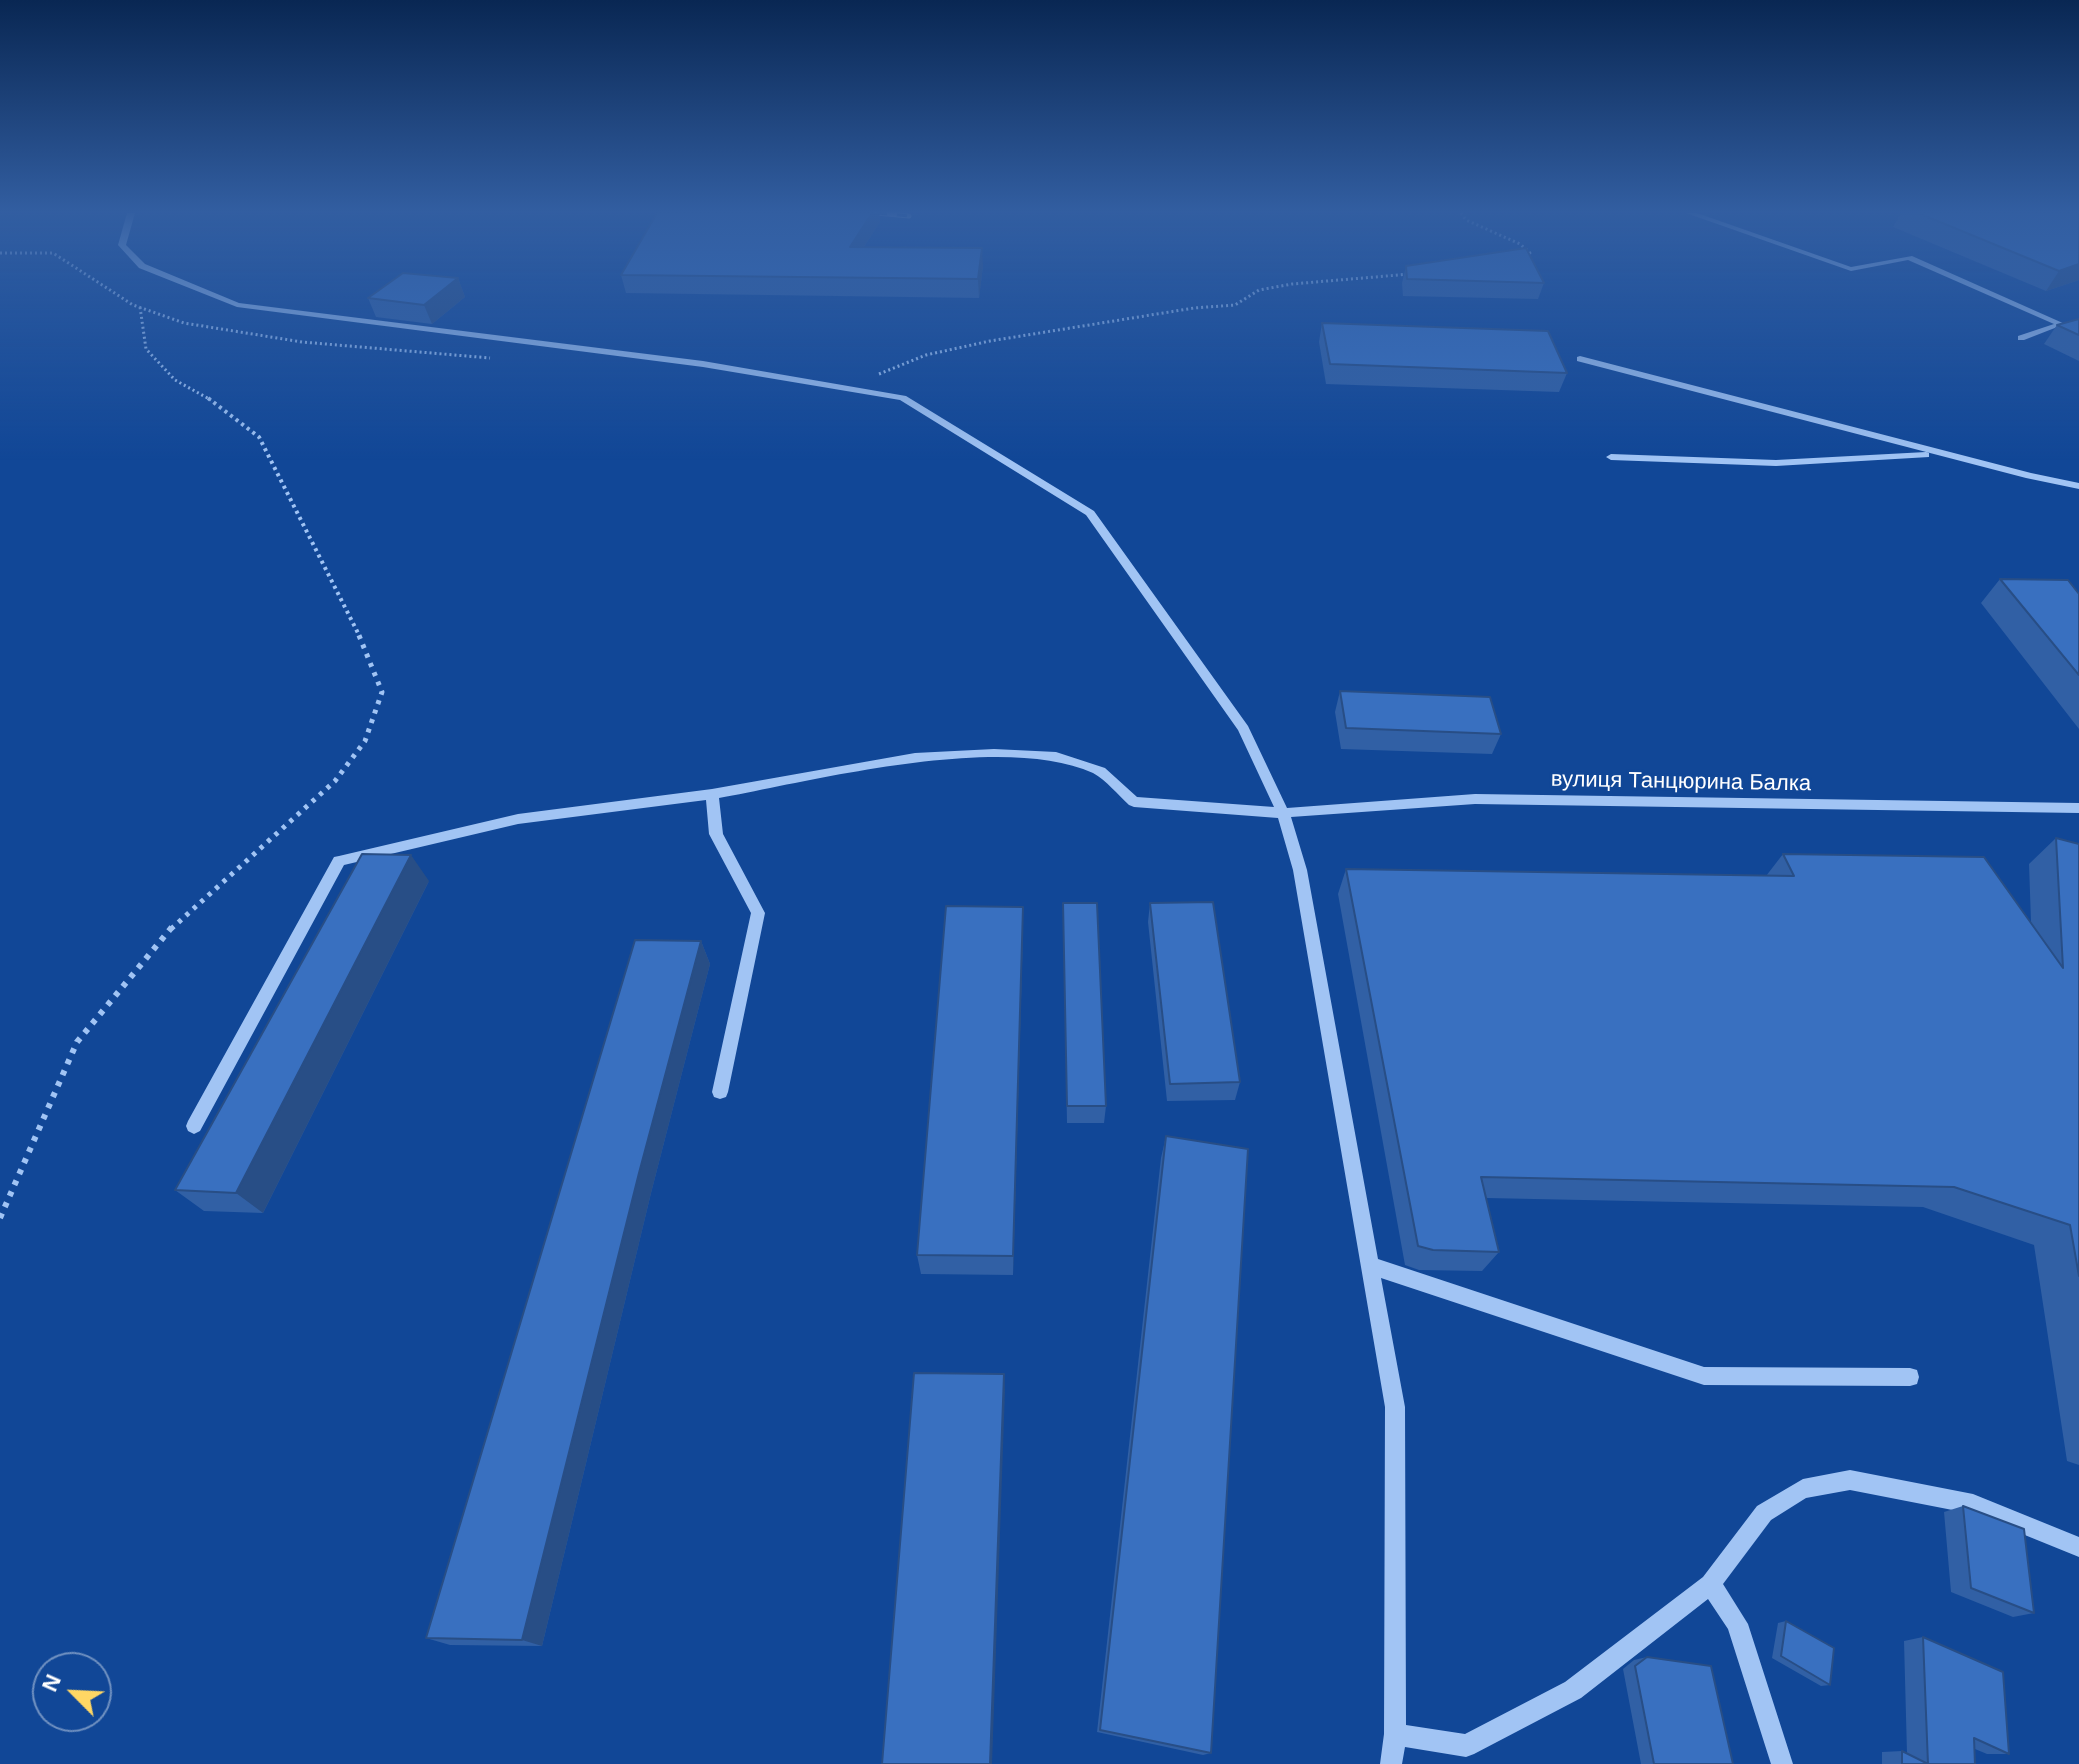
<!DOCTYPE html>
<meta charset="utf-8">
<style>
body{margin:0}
#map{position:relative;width:2079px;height:1764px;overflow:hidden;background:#114797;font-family:Helvetica,sans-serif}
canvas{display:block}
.north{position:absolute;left:32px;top:1652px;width:80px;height:80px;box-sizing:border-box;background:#114797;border:2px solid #7091c1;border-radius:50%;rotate:294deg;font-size:22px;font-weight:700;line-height:32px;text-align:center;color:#fff}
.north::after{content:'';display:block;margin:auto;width:28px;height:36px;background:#ffd764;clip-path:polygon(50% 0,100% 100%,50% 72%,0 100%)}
</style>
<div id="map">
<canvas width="2079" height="1764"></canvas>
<div class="north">N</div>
</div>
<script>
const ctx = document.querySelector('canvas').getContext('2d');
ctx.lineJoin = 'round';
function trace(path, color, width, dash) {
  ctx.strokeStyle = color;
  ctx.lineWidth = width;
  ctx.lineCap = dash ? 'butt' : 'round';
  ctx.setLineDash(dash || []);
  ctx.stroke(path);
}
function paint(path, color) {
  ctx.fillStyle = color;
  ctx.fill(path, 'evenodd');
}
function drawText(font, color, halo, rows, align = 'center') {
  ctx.font = font + ' Helvetica,sans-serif';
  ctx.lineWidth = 6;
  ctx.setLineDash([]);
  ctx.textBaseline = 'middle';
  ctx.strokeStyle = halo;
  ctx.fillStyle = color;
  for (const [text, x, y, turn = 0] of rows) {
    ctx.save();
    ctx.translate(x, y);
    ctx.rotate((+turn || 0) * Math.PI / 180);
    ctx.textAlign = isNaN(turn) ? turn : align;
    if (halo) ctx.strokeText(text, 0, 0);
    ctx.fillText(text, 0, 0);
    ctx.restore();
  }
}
trace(new Path2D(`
 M1461,213L1466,220L1520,244L1530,253L1526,259
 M0,253H53L133,305L184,323L302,342L490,358
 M140,307L146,349L175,380L211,400
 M879,374L926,355L990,341L1194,308L1235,305L1259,290L1292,284L1410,274`), '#a1c4f4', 3, [2, 3]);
trace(new Path2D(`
 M208,398L259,437L359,635`), '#a1c4f4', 4, [3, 4]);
trace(new Path2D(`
 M171,929L335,781L365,741L382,692L358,633`), '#a1c4f4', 5, [4, 6]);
trace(new Path2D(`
 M0,1218L77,1042L172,927`), '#a1c4f4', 6, [5, 7]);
paint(new Path2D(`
 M127,213H135L126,245L145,264L239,303L703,361L906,396L1094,511L1248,726L1287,808L1475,794L2079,803V813L1475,804L1291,817L1307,870L1378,1259L1704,1367L1910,1368L1917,1370L1919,1377L1917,1384L1910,1386L1704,1385L1381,1278L1405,1407L1406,1725L1465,1734L1565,1682L1703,1577L1757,1506L1803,1479L1850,1470L1973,1494L2079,1537V1557L1973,1514L1850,1490L1806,1498L1771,1520L1723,1584L1748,1624L1793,1764H1771L1728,1629L1708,1599L1581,1698L1474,1754L1466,1757L1405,1747L1402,1764H1380L1384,1734L1385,1407L1293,870L1278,818L1134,807L1129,805C1118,795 1106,780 1093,773C1004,732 815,780 719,798L723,834L765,913L728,1092L726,1097L720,1099L714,1097L712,1092L751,913L709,834L706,800L518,824L344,865L200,1131L194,1134L188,1131L186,1126L188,1121L334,857L339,856L518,814L712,789L915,753L994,749L1056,752L1105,768L1137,797L1274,807L1238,730L1086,515L900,400L703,367L237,307L139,268L118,245Z
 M1686,213H1697L1851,267L1912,256L2065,324L2024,340H2018V336L2054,324L1908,260L1851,271Z
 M1580,356L2031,473L2079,483V489L2026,478L1577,361V357Z
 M1926,452L1929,453V457L1776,466L1611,460L1606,457L1611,454L1776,460Z`), '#a1c4f4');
const rail = new Path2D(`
 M877,213L909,216`);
trace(rail, '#fff', 5);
trace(rail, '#114797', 3, [10]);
paint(new Path2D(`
 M657,213H879L880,222L864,247L983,266L979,298L626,293L621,275Z
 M1901,213H2079V280L2046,291L1893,227Z
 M1406,266L1544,283L1538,299L1403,296L1402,283Z
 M458,278L465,297L432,324L376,317L368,298Z
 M2079,319V361L2044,344L2057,325Z
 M1322,323L1567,373L1559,392L1326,384L1319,342Z
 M2000,579L2079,594V729L1981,603Z
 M1340,691L1501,734L1492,754L1341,749L1335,712Z
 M2056,838L2079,844V1465L2067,1461L2034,1245L1923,1207L1486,1198L1499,1252L1482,1271L1419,1270L1405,1265L1338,894L1346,869L1766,876L1783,854L2031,922L2029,864Z
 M429,881L263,1213L204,1211L175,1190Z
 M1063,903L1106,1106L1104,1123H1067Z
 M1150,903L1240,1082L1235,1100L1167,1101L1148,922Z
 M1023,907V932L1013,1275L921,1274L917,1255Z
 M701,941L710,964L651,1193L542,1646L450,1645L426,1638Z
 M1166,1136L1211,1753L1203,1755L1097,1732L1161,1158Z
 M1963,1506L2034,1613L2013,1617L1951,1592L1944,1512Z
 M1786,1621L1830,1685L1821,1686L1772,1658L1778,1623Z
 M1923,1637L2009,1754H1987L1975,1749V1764H1882V1752L1902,1751L1907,1754L1904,1641Z
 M1647,1657L1733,1764H1641L1623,1669L1634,1660Z`), '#3160a5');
paint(new Path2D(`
 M872,213H879L880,222L852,265L850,247Z
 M982,248L983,266L979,298L978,279Z
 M2079,264V280L2046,291L2059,271Z
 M458,278L465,297L432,324L424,305Z
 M411,855L429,881L263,1213L236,1193Z
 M1023,907V932L1013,1275V1256Z
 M701,941L710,964L651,1193L542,1646L522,1640L639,1173Z
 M1004,1374L1005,1390L992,1764H990Z`), '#284e86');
const building = new Path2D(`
 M657,213H872L850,247L982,248L978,279L621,275Z
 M1918,213H2079V264L2059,271Z
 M1526,248L1544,283L1407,279L1406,266Z
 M403,273L458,278L424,305L368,298Z
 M2079,319V335L2057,325Z
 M1322,323L1548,331L1567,373L1330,364Z
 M2000,579L2068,580L2079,594V675Z
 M1340,691L1490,697L1501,734L1346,728Z
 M2056,838L2079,844V1276L2070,1225L1954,1187L1481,1177L1499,1252L1433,1250L1418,1246L1346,869L1794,876L1783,854L1984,857L2063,968Z
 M362,854L411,855L236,1193L175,1190Z
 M1213,902L1240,1082L1170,1084L1150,903Z
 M1063,903H1097L1106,1106H1067Z
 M946,906L1023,907L1013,1256L917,1255Z
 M635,940L701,941L639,1173L522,1640L426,1638Z
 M1166,1136L1248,1149L1211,1753L1100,1730Z
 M914,1373L1004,1374L990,1764H882Z
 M1963,1506L2024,1529L2034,1613L1971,1588Z
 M1786,1621L1834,1648L1830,1685L1781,1656Z
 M1923,1637L2003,1672L2009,1754L1974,1738L1975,1764H1928Z
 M1647,1657L1711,1666L1733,1764H1654L1635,1666Z
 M1902,1751L1928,1764H1902Z`);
paint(building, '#3970c0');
trace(building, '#284e86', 2);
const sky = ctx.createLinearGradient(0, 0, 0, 460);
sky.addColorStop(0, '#092753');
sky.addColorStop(0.46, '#325ea1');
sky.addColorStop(1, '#325ea100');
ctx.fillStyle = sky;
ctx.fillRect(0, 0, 2079, 460);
drawText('22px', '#fff', '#114797', [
 ["вулиця Танцюрина Балка",1681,782,1]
]);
</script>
